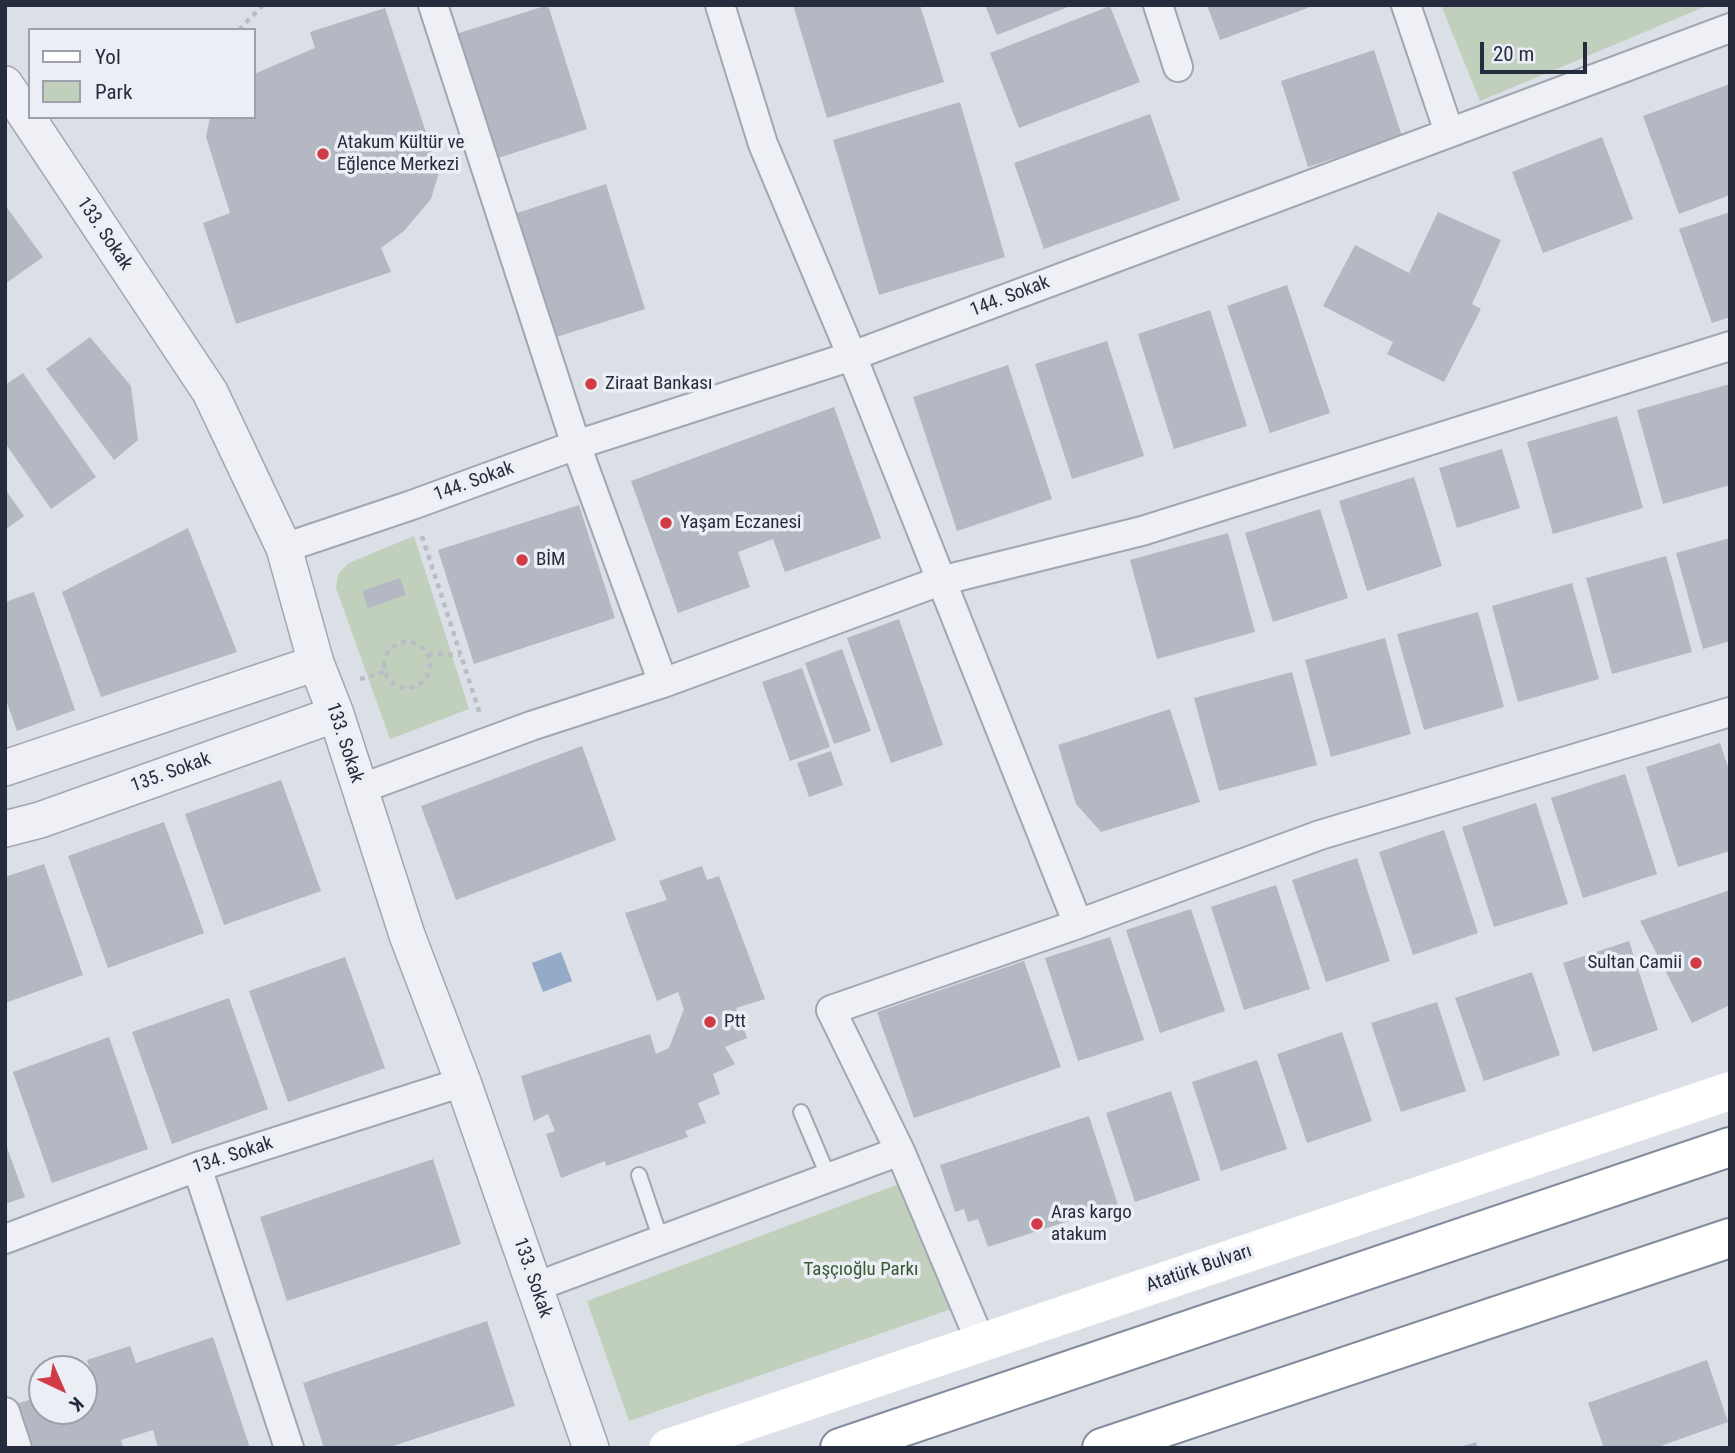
<!DOCTYPE html>
<meta charset="utf-8">
<style>
body{margin:0}
#map{position:relative;width:1735px;height:1453px;overflow:hidden;background:#dbdfe6;font-family:"Roboto Condensed",sans-serif}
canvas{display:block}
.frame{position:absolute;inset:0;border:7px solid #252c3d;pointer-events:none}
.legend{position:absolute;left:28px;top:28px;width:228px;height:91px;box-sizing:border-box;background:#ebeef4;border:2px solid #9ca0ab;margin:0;padding:9px 12px;list-style:none;font-size:21px;color:#252c3d}
.legend li{display:flex;align-items:center;gap:14px;height:35px}
.legend b{width:35px;border:2px solid #9ca0ab}
.north{position:absolute;left:28px;top:1355px;width:70px;height:70px;box-sizing:border-box;background:#ebeef4;border:2px solid #9ca0ab;border-radius:50%;rotate:136deg;font-size:19px;font-weight:700;line-height:28px;text-align:center;color:#252c3d}
.north::after{content:'';display:block;margin:auto;width:24px;height:32px;background:#d13b46;clip-path:polygon(50% 0,100% 100%,50% 72%,0 100%)}
.scale{position:absolute;left:1480px;top:42px;width:107px;height:32px;box-sizing:border-box;border:4px solid #252c3d;border-top:0;padding-left:9px;font-size:21px;line-height:24px;white-space:nowrap;color:#252c3d;-webkit-text-stroke:5px #ebeef4;paint-order:stroke}
</style>
<div id="map">
<canvas width="1735" height="1453"></canvas>
<div class="frame"></div>
<ul class="legend">
<li><b style="height:9px;background:#fff"></b>Yol</li>
<li><b style="height:19px;background:#c0d0bc"></b>Park</li>
</ul>
<div class="north">K</div>
<div class="scale">20 m</div>
</div>
<script>
const ctx = document.querySelector('canvas').getContext('2d');
ctx.lineJoin = 'round';
function paint(path, color) {
  ctx.fillStyle = color;
  ctx.fill(path, 'evenodd');
}
function trace(path, color, width, dash) {
  ctx.strokeStyle = color;
  ctx.lineWidth = width;
  ctx.lineCap = dash ? 'butt' : 'round';
  ctx.setLineDash(dash || []);
  ctx.stroke(path);
}
function drawText(font, color, halo, rows, align = 'center') {
  ctx.font = font + ' "Roboto Condensed",sans-serif';
  ctx.lineWidth = 7;
  ctx.setLineDash([]);
  ctx.textBaseline = 'middle';
  ctx.strokeStyle = halo;
  ctx.fillStyle = color;
  for (const [text, x, y, turn = 0] of rows) {
    ctx.save();
    ctx.translate(x, y);
    ctx.rotate((+turn || 0) * Math.PI / 180);
    ctx.textAlign = isNaN(turn) ? turn : align;
    if (halo) ctx.strokeText(text, 0, 0);
    ctx.fillText(text, 0, 0);
    ctx.restore();
  }
}
paint(new Path2D(`
 M1441,5H1709L1480,101Z
 M414,536L469,709L390,739L336,588L338,574L349,563Z
 M899,1184L954,1308L629,1421L587,1301Z`), '#c0d0bc');
paint(new Path2D(`
 M561,952L572,981L543,992L532,963Z`), '#95aac8');
paint(new Path2D(`
 M548,5L587,129L492,160L453,35Z
 M793,5H920L944,82L827,118Z
 M985,5H1073L997,35Z
 M1207,5H1313V6L1220,40Z
 M1110,6L1140,82L1019,128L990,53Z
 M385,8L439,172L431,199L404,231L381,248L391,272L236,324L203,223L230,213L206,137L210,117H254V74L315,48L310,32Z
 M1374,50L1402,136L1308,167L1281,81Z
 M1730,84V195L1679,214L1643,116Z
 M960,102L1005,257L879,295L833,140Z
 M1150,114L1180,200L1044,249L1014,163Z
 M1602,137L1633,219L1543,253L1512,172Z
 M606,184L645,309L550,339L511,215Z
 M5,205L43,257L5,284Z
 M1438,212L1501,240L1472,304L1481,309L1444,382L1387,354L1393,342L1323,306L1355,245L1409,273Z
 M1730,212V317L1712,323L1679,229Z
 M1287,285L1330,413L1270,433L1227,306Z
 M1210,310L1247,426L1174,449L1138,334Z
 M90,337L131,386L138,440L114,460L46,369Z
 M1107,341L1144,456L1072,479L1035,364Z
 M1008,365L1052,499L957,531L913,397Z
 M23,373L96,477L51,509L5,443V385Z
 M1730,384V485L1663,504L1637,410Z
 M834,407L881,538L785,572L773,539L738,552L750,587L678,613L631,481Z
 M1617,416L1643,508L1553,534L1527,442Z
 M1502,449L1520,508L1457,528L1439,468Z
 M1414,477L1442,566L1367,591L1339,501Z
 M5,489L24,516L5,530Z
 M579,505L615,618L474,664L438,550Z
 M1320,509L1348,598L1273,622L1245,533Z
 M188,528L237,652L101,697L62,592Z
 M1228,533L1255,632L1157,659L1130,560Z
 M1730,538V641L1703,649L1676,553Z
 M1666,556L1692,652L1612,674L1586,578Z
 M400,578L406,595L368,608L362,591Z
 M1572,583L1599,679L1518,702L1492,606Z
 M34,592L75,710L17,731L5,697V602Z
 M1478,612L1504,707L1424,730L1397,634Z
 M899,619L943,745L891,763L847,638Z
 M1385,638L1411,734L1331,757L1305,660Z
 M842,649L871,731L834,744L805,663Z
 M802,668L830,747L790,761L762,682Z
 M1292,672L1317,765L1219,791L1194,698Z
 M1170,709L1200,802L1101,832L1076,804L1058,745Z
 M1720,743L1730,773V851L1678,867L1646,767Z
 M582,746L616,840L456,900L421,806Z
 M831,751L843,785L809,797L797,763Z
 M1625,774L1657,874L1583,898L1551,798Z
 M281,780L321,891L224,925L185,814Z
 M1536,803L1568,904L1494,927L1462,827Z
 M164,822L204,933L108,968L68,856Z
 M1444,830L1478,933L1413,955L1379,852Z
 M1357,858L1390,961L1326,982L1292,880Z
 M44,864L83,975L5,1003V877Z
 M702,866L707,880L719,876L765,999L736,1008L747,1038L725,1047L735,1064L713,1074L720,1094L698,1103L706,1123L685,1131L688,1137L606,1166L605,1161L561,1178L546,1134L555,1131L548,1114L534,1121L521,1076L650,1034L656,1054L669,1048L684,1009L678,992L657,1001L625,913L667,900L659,881Z
 M1276,885L1310,989L1244,1010L1211,907Z
 M1730,890V1005L1692,1023L1640,921Z
 M1191,909L1225,1011L1160,1033L1126,930Z
 M1110,937L1144,1040L1078,1061L1045,958Z
 M1629,941L1658,1030L1593,1052L1563,963Z
 M345,957L385,1068L288,1102L249,991Z
 M1024,961L1061,1067L914,1118L877,1012Z
 M1532,972L1560,1055L1484,1081L1455,998Z
 M229,998L268,1109L172,1144L132,1032Z
 M1437,1002L1466,1091L1401,1112L1371,1023Z
 M1342,1032L1372,1121L1307,1143L1277,1054Z
 M109,1037L148,1149L52,1183L13,1072Z
 M1257,1060L1287,1149L1221,1171L1192,1082Z
 M1171,1091L1200,1180L1135,1202L1106,1113Z
 M1089,1116L1118,1205L988,1247L978,1219L968,1222L964,1209L955,1212L940,1165Z
 M5,1142L25,1197L5,1204Z
 M433,1159L461,1244L287,1301L260,1217Z
 M487,1321L515,1406L387,1448H324L303,1383Z
 M213,1337L250,1448H158L153,1430L121,1440L123,1448H30L16,1404L42,1396V1411H84V1381L93,1378L87,1360L130,1346L136,1363Z
 M1707,1360L1728,1422L1655,1448H1604L1588,1403Z
 M1476,1442L1478,1448H1460V1447Z`), '#b3b8c3');
const service = new Path2D(`
 M801,1112L829,1178
 M639,1175L661,1240`);
const minor = new Path2D(`
 M433,5L576,445L663,683
 M720,5L763,144L852,356L1078,924
 M1158,5L1178,67
 M1406,5L1449,132
 M284,548L412,505L576,445L852,356L1730,28
 M360,789L531,726L663,683L940,581L1142,531L1730,346
 M197,1167L289,1448
 M5,1239L197,1167L463,1082
 M535,1287L900,1151
 M981,1343L900,1151L831,1010L1078,924L1320,835L1730,712
 M5,1412L17,1448`);
const tertiary = new Path2D(`
 M5,84L210,392L284,548L316,663L336,714L407,935L463,1082L591,1448
 M5,768L316,663
 M5,829L40,820L336,714`);
const trunk = new Path2D(`
 M840,1448L1730,1147
 M1102,1448L1730,1238`);
trace(service, '#a1a6b0', 18);
trace(minor, '#a1a6b0', 32);
trace(tertiary, '#a1a6b0', 38);
trace(trunk, '#838b9d', 42);
trace(new Path2D(`
 M239,30L263,5
 M422,536L480,714
 M384 665a23 23 0 1 1 46 0a23 23 0 1 1-46 0Z
 M428,654L460,655
 M360,679L385,672`), '#babdc5', 4.5, [5, 5]);
trace(service, '#eef0f5', 14);
trace(minor, '#eef0f5', 28);
trace(tertiary, '#eef0f5', 35);
trace(new Path2D(`
 M668,1448L1730,1091`), '#fff', 38);
trace(trunk, '#fff', 38);
for (const [x, y, r, color] of [
 [323,154,7,"#d13b46"],
 [591,384,7,"#d13b46"],
 [666,523,7,"#d13b46"],
 [522,560,7,"#d13b46"],
 [1696,963,7,"#d13b46"],
 [710,1022,7,"#d13b46"],
 [1037,1224,7,"#d13b46"]
]) {
  const dot = new Path2D();
  dot.arc(x, y, r, 0, 2 * Math.PI);
  ctx.fillStyle = color;
  ctx.fill(dot);
  trace(dot, '#ebeef4', 2.5);
}
drawText('19px', '#252c3d', '#ebeef4', [
 ["Atakum Kültür ve",337,143],
 ["Eğlence Merkezi",337,165],
 ["Ziraat Bankası",605,384],
 ["Yaşam Eczanesi",680,523],
 ["BİM",536,560],
 ["Sultan Camii",1682,963,"right"],
 ["Ptt",724,1022],
 ["Aras kargo",1051,1213],
 ["atakum",1051,1235]
], 'left');
drawText('19px', '#252c3d', '#ebeef4', [
 ["133. Sokak",104,234,56],
 ["144. Sokak",1010,297,-21],
 ["144. Sokak",474,482,-20],
 ["133. Sokak",344,743,72],
 ["135. Sokak",171,773,-20],
 ["134. Sokak",233,1156,-18],
 ["Atatürk Bulvarı",1199,1269,-19],
 ["133. Sokak",532,1278,71]
]);
drawText('19px', '#365932', '#ebeef4', [
 ["Taşçıoğlu Parkı",861,1270]
]);
</script>
